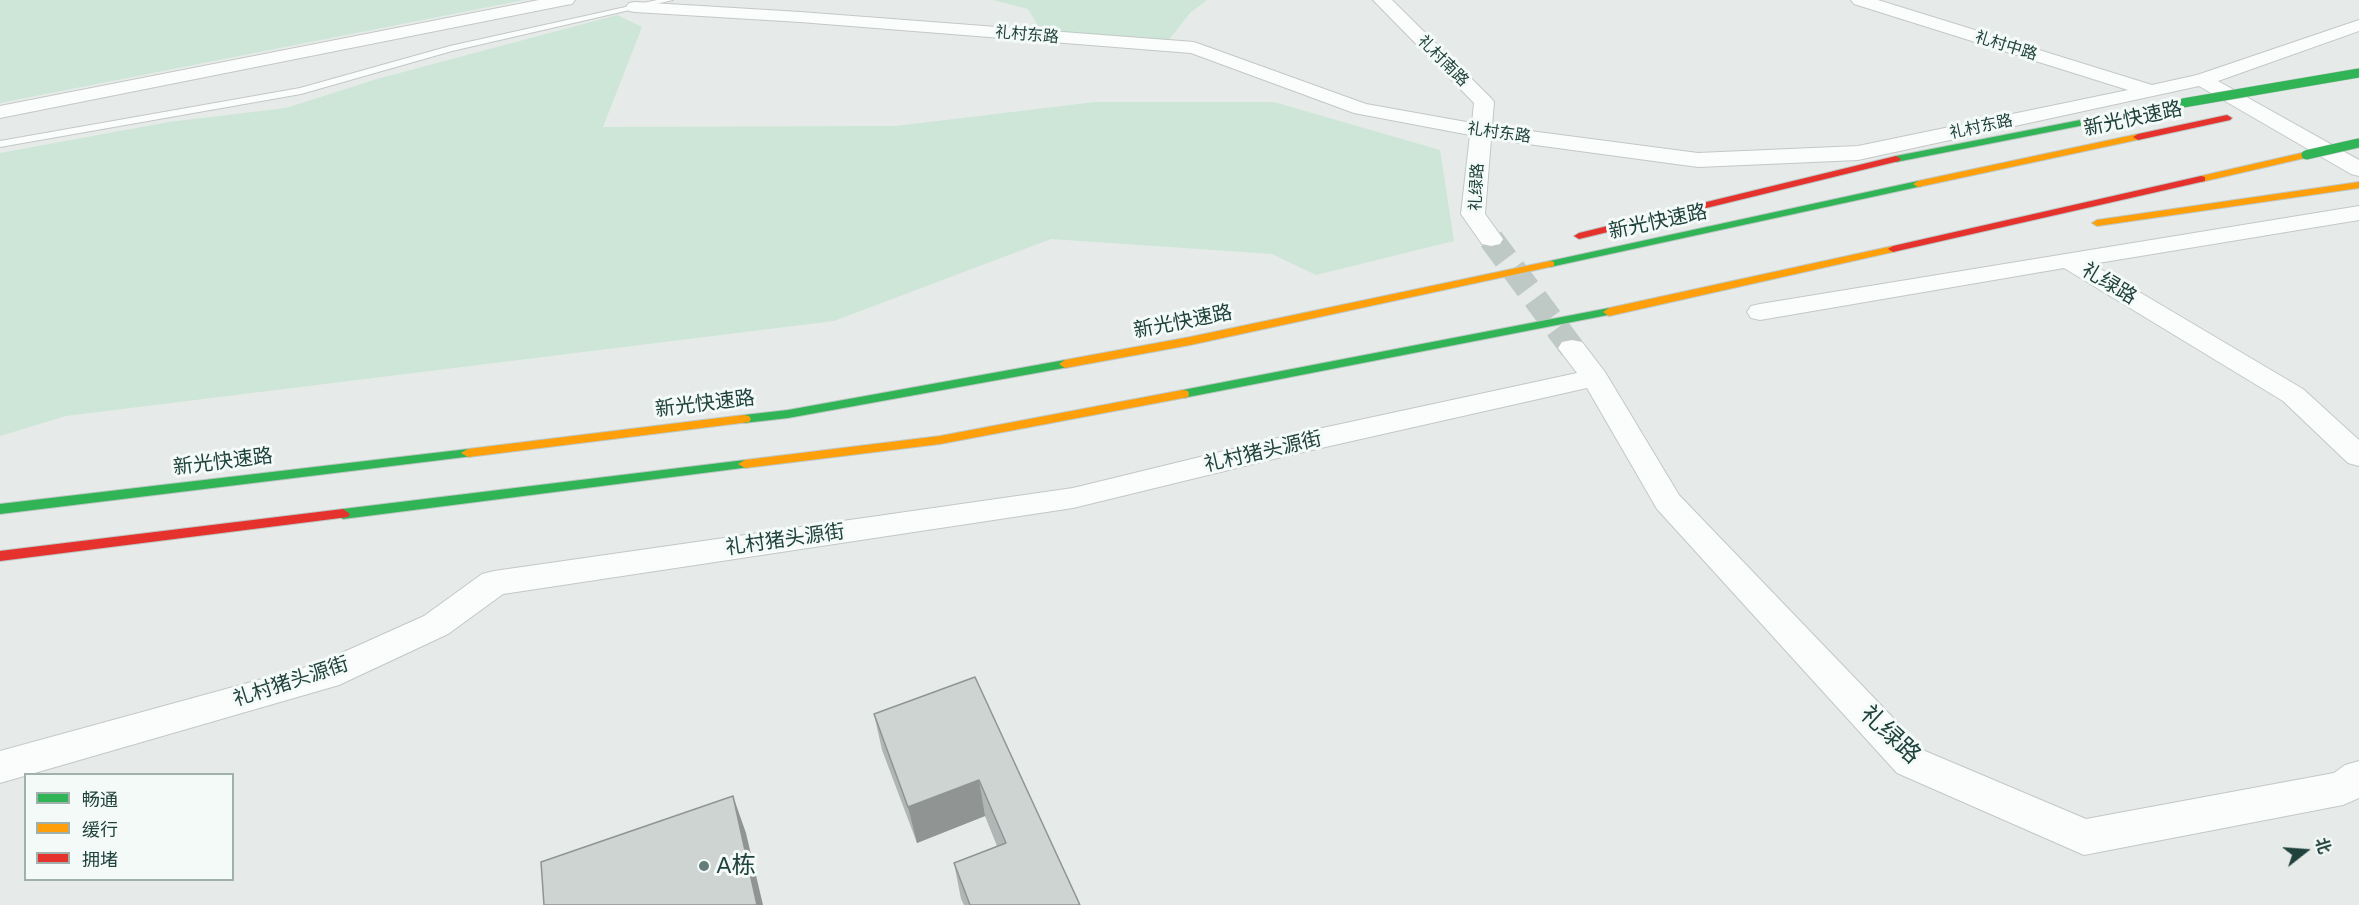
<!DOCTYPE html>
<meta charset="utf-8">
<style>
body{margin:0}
#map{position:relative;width:2359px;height:905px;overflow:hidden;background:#e6ebe9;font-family:"Work Sans","Noto Sans SC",sans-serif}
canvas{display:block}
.legend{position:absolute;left:24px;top:773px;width:210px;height:108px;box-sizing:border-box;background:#f4faf8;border:2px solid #9fb0ad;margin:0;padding:8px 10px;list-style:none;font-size:18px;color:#20423c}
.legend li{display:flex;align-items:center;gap:12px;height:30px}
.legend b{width:30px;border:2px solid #9fb0ad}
.north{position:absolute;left:2275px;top:821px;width:60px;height:60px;-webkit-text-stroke:4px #f4faf8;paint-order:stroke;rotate:73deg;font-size:16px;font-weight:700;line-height:24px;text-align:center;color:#20423c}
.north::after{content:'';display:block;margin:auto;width:21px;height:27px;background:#20423c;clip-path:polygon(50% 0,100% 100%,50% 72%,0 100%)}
</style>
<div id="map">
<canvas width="2359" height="905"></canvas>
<ul class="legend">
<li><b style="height:8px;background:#30b455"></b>畅通</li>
<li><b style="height:8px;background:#ff9f0a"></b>缓行</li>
<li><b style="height:8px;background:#e5322d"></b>拥堵</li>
</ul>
<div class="north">北</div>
</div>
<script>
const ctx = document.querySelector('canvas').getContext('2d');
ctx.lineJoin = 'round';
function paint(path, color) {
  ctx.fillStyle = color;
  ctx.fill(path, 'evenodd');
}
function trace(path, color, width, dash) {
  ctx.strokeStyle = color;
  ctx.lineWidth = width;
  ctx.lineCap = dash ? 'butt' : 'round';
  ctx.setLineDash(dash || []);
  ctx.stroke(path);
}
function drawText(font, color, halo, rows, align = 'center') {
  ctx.font = font + ' "Work Sans","Noto Sans SC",sans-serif';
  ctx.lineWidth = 6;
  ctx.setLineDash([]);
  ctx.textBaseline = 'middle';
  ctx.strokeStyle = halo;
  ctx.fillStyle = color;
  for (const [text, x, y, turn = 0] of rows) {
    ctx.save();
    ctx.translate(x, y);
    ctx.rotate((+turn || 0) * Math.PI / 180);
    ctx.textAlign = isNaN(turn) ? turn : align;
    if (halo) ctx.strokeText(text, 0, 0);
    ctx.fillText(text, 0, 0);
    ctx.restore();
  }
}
paint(new Path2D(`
 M0,0H524L0,103Z
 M993,0H1207L1190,13L1167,42L1043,34L1028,9Z
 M617,15L642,27L603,127L896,126L1095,102H1274L1440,150L1454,241L1316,275L1272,254L1051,239L834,321L66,416L0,436V153L169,122L286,108L377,79Z`), '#cde6d7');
trace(new Path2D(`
 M1491,239L1572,348`), '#bec9c6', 25, [25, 12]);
const lane = new Path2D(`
 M657,0H673L452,51L301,94L0,147V141L300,88L450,46Z`);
const street = new Path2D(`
 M539,0H575L572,4L566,5L0,118V106Z
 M1373,0H1392L1491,98L1494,102L1492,126L1698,153L1858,146L2128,90L1854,4L1851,0H1878L2152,85L2197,75L2359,20V31L2218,81L2359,160V176L2351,174L2199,86L1858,160L1698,167L1491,139L1485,214L1503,239L1500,244L1491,246L1482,244L1461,214L1470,135L1354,113L1191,53L800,22L635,12L629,11L626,7L629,3L635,2L800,12L1194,42L1366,104L1472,123L1474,103Z
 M2359,206V220L2092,264L2303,389L2359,440V466L2348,463L2283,401L2064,268L1760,320L1751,318L1747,312L1751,306L1760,304Z
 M1572,340L1582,342L1605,372L1679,495L1925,751L2086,819L2334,773L2345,765L2359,761V798L2343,805L2084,855L1897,773L1657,509L1587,388L1290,455L1073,508L503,594L448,634L339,685L0,783V751L317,664L424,616L482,574L494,571L1073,488L1290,435L1577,373L1558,348L1562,342Z`);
const fast = new Path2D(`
 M2183,100L2188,103L2186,105L1896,162L1891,159L1896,156Z
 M1918,181L1922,182V186L1550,267L1544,264L1550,261Z
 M1609,308L1613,310L1615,312L1613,314L1183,398L1177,394L1183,390Z
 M1065,360L1069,361L1071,364L1069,367L788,418L744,423L737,419L744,415L788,410Z
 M468,449L473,450L475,453L473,456L0,514V504Z
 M745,460L750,461L752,464L750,467L343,519L336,514L343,509Z`);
const slow = new Path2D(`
 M2138,134L2141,135V139L1918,187L1913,184L1918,181Z
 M2306,152L2309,153V157L2201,182L2196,179L2201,176Z
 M2359,182V188L2097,226L2092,223L2097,220Z
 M1893,246L1897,247V251L1609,316L1603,312L1609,308Z
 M1550,261L1554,262V266L1190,345L1065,368L1059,364L1065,360L1190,337Z
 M1183,390L1188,391L1189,394L1188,397L940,444L745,468L738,464L745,460L940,436Z
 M744,415L749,416L751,419L749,422L468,457L461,453L468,449Z`);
const jam = new Path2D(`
 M2227,115L2232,118L2230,120L2138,140L2133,137L2138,134Z
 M1896,156L1901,159L1899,161L1579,239L1574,236L1579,233Z
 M2201,176L2205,177V181L1893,252L1888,249L1893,246Z
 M343,509L350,514L348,517L0,561V551Z`);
trace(lane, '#c3c8c6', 2);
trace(street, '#c3c8c6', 2);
trace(fast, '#bdc7c5', 2);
trace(slow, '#bdc7c5', 2);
trace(jam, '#bdc7c5', 2);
paint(lane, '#fbfcfc');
paint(street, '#fbfcfc');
paint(fast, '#30b455');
paint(slow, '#ff9f0a');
paint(jam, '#e5322d');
const fastBridge = new Path2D(`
 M2183,103L2359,73
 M2306,155L2359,143`);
trace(fastBridge, '#bdc7c5', 10, []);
trace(fastBridge, '#30b455', 9);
paint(new Path2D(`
 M975,677L1080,905H964L961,899L954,863L997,846L985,816L917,843L882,750L874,714Z`), '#b0b6b5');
paint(new Path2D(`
 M979,780L985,816L917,843L908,807Z
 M733,796L746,833L763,905H757Z`), '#909493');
const building = new Path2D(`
 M975,677L1080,905H970L954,863L1006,843L979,780L908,807L874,714Z
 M733,796L757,905H544L541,862Z`);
paint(building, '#cdd4d2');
trace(building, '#909493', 1.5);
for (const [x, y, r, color] of [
 [704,866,6,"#657d79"]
]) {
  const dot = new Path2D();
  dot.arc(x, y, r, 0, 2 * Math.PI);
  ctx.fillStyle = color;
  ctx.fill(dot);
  trace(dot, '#f4faf8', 2);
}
drawText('16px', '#20423c', '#f4faf8', [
 ["礼村东路",1027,35,5],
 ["礼村中路",2006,46,17],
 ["礼村南路",1443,61,45],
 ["礼村东路",1981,127,-12],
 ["礼村东路",1499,133,8],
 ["礼绿路",1477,187,-87]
]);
drawText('20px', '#20423c', '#f4faf8', [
 ["新光快速路",2133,119,-12],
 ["新光快速路",1658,222,-12],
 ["礼绿路",2109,284,31],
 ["新光快速路",1183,322,-11],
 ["新光快速路",705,404,-7],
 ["礼村猪头源街",1263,452,-13],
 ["新光快速路",223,462,-7],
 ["礼村猪头源街",785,540,-8],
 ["礼村猪头源街",291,682,-18]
]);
drawText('24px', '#20423c', '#f4faf8', [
 ["礼绿路",1890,735,43]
]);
drawText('24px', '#20423c', '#f4faf8', [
 ["A栋",716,866]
], 'left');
</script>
